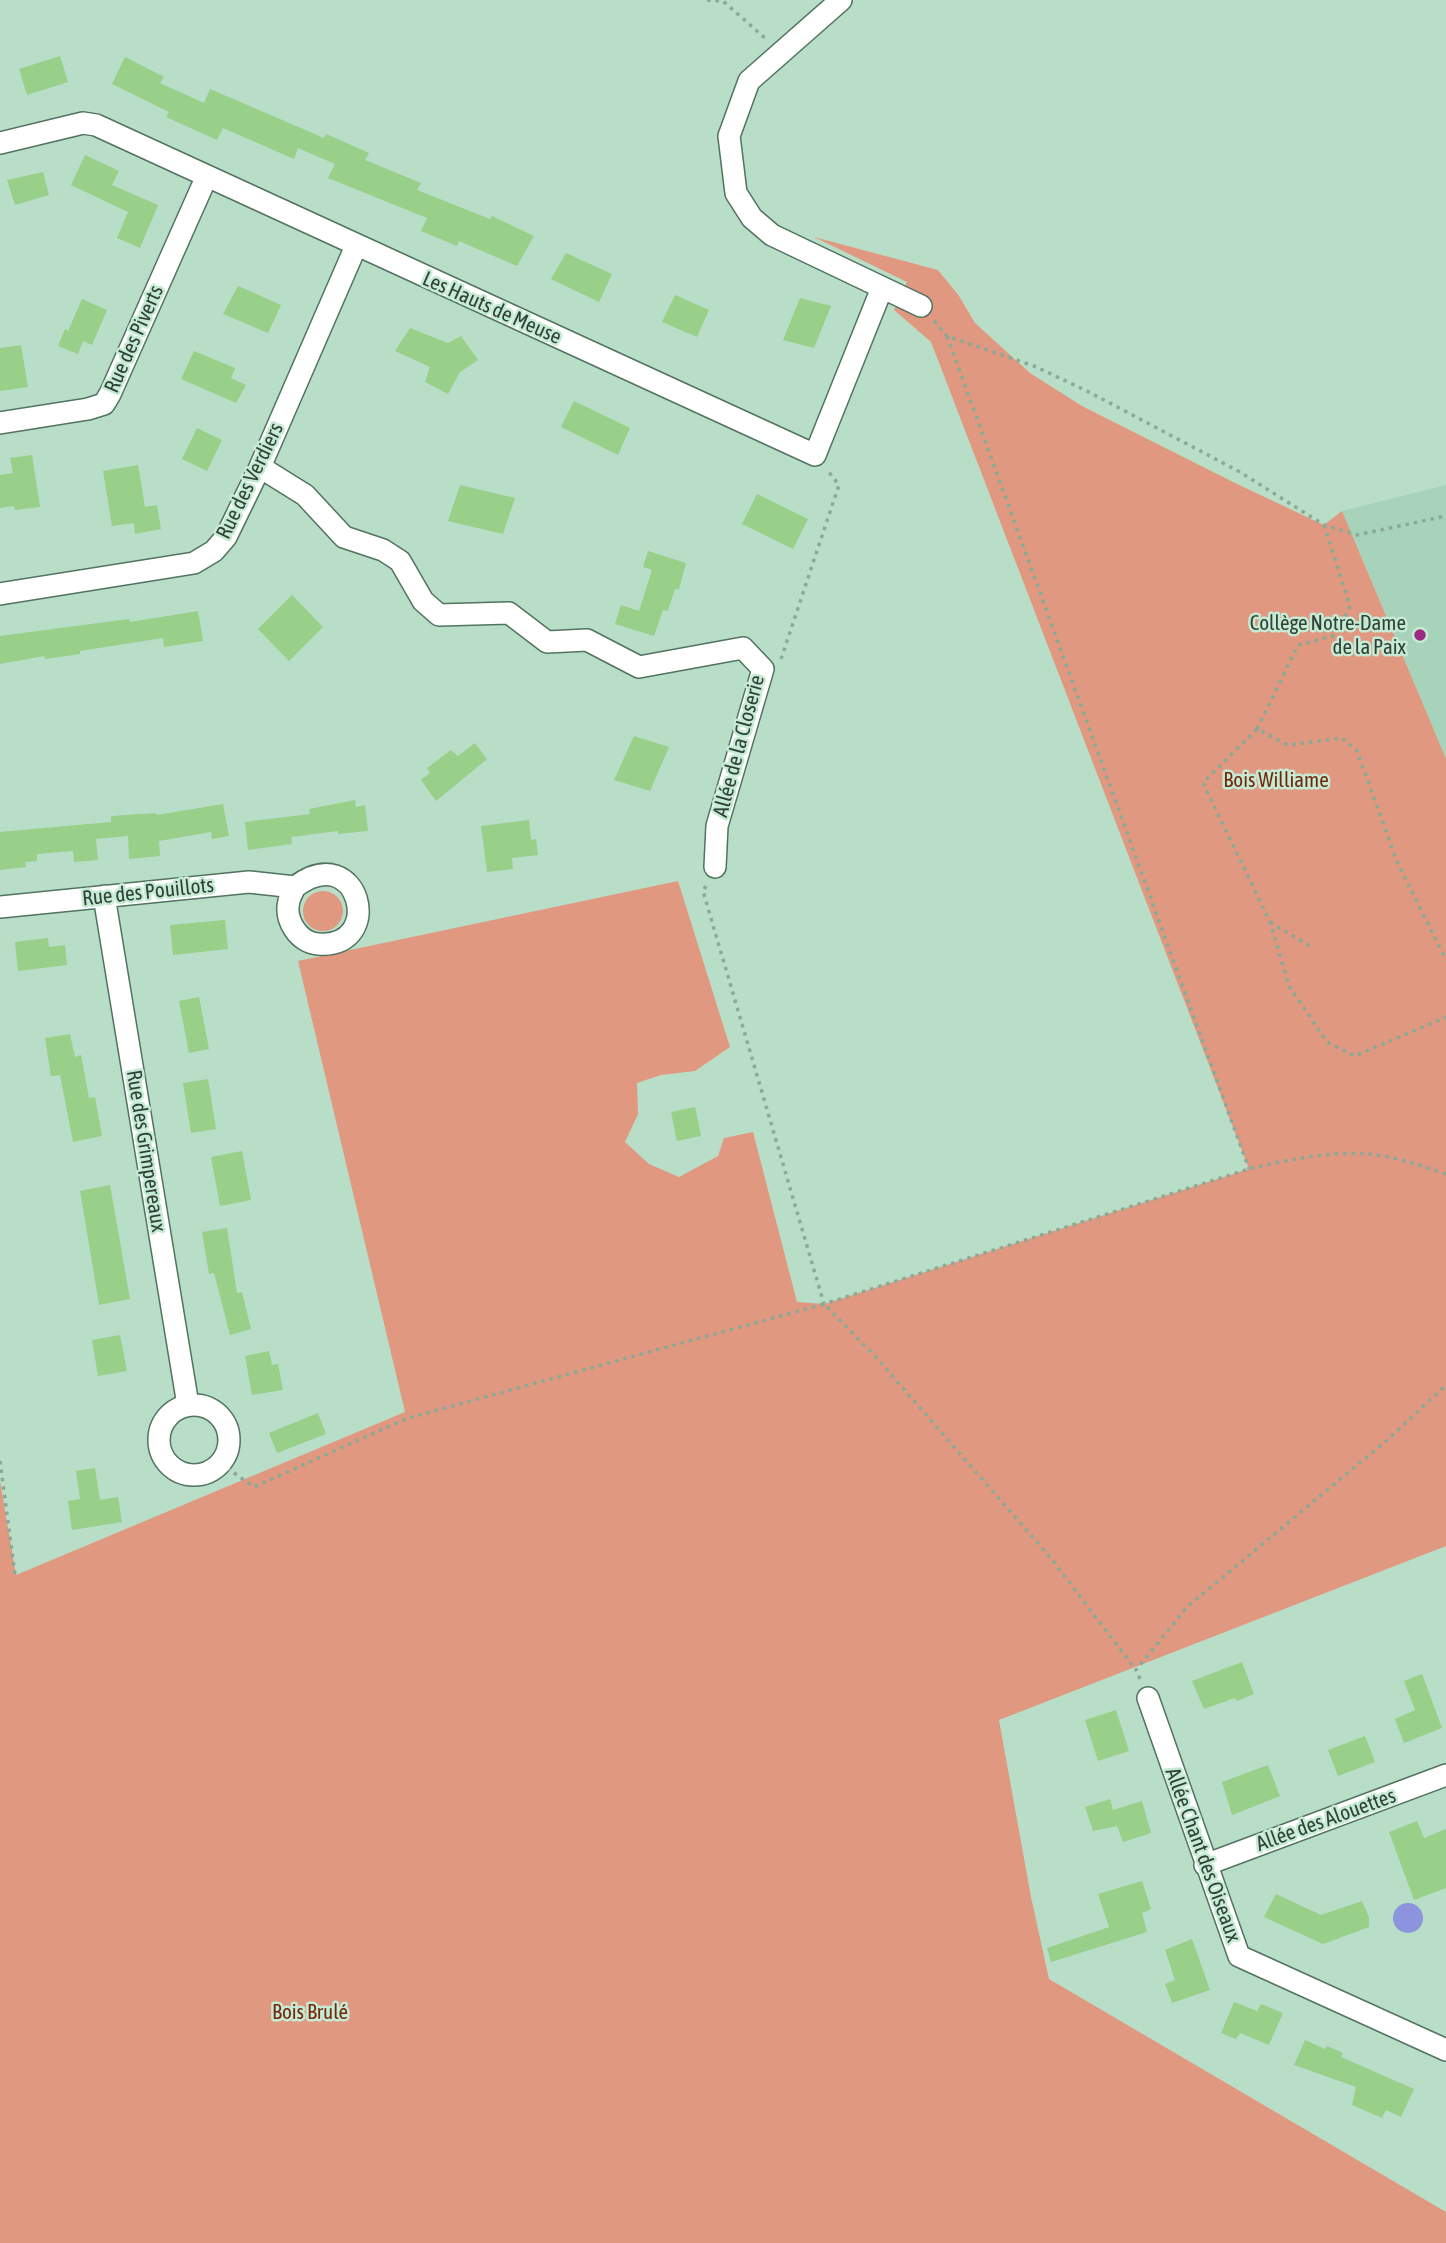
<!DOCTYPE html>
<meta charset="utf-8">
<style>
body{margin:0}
canvas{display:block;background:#b8dec7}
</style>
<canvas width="1446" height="2243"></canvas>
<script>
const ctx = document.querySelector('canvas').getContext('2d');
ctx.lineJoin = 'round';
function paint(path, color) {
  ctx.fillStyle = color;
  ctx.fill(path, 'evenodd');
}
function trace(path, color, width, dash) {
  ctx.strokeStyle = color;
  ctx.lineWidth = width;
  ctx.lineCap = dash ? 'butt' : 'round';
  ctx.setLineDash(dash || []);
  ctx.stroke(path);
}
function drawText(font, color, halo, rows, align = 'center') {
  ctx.font = font + ' "Asap Condensed",sans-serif';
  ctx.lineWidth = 5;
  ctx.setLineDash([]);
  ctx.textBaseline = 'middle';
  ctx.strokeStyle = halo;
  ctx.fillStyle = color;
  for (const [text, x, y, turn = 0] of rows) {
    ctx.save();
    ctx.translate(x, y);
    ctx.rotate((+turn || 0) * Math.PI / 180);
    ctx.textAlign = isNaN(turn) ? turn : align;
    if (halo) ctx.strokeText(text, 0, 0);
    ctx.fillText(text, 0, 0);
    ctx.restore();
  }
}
paint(new Path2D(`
 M1446,485V759L1342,511Z`), '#a6d3b9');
paint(new Path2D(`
 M814,237L938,270L959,296L975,323L1030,373L1082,406L1235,483L1324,525L1342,511L1446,759V1546L999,1720L1031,1897L1049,1979L1446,2212V2243H0V1481L16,1575L405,1412L298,961L678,881L730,1047L695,1071L661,1075L637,1083L638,1114L625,1142L649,1164L679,1177L718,1156L724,1138L753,1132L797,1302L824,1304L1249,1169L931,342L894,310L907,282Z
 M303 911a20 20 0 1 1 40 0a20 20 0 1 1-40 0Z`), '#e19880');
paint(new Path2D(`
 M1393 1918a15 15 0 1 1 30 0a15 15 0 1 1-30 0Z`), '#8c93df');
paint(new Path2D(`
 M60,56L68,82L27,95L19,69Z
 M125,57L164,77L160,83L204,103L210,89L324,138L326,134L369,153L365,160L421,183L417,190L490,219L492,216L534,236L517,266L459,241L457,246L421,231L427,218L328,178L335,164L298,148L294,159L223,128L217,140L166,117L169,112L112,84Z
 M85,155L119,171L112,185L158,205L140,248L117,238L128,212L71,185Z
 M43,172L49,195L15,205L7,180Z
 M566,253L612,274L599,302L551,279Z
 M238,286L281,305L268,333L223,314Z
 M675,295L709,310L697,337L662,322Z
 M800,298L831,306L814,348L783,340Z
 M82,299L107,310L92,345L83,341L78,354L58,346L65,329L68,331Z
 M410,328L448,343L461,336L478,360L460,372L448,394L425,382L430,367L395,351Z
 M21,345L28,387L0,391V348Z
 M194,351L235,368L231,378L246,385L236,403L181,379Z
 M574,401L630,428L618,455L561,427Z
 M197,428L222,440L207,471L182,459Z
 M32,455L40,507L15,510L14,506L0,508V475L13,473L10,458Z
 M138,465L145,507L157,505L161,529L135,534L134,523L112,526L103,471Z
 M460,485L515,498L503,534L448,521Z
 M757,494L808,519L793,549L742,524Z
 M648,551L686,563L679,589H675L668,611L663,610L654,636L615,624L621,605L639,611L652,570L643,567Z
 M292,595L323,627L289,661L258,629Z
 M198,611L203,641L164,647L163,638L80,651V654L45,659L44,656L0,664V636L129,619L130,622Z
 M634,736L669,747L650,791L614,780Z
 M475,743L487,759L436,801L421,780L430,773L427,768L451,750L458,756Z
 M355,800L356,807L365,805L368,831L338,834V831L291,837L292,844L248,850L245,822L310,814L309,809Z
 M223,804L229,836L212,839L211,832L159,841L160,856L129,859L128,836L96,839L98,860L74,862L73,851L37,854V861L25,862L26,867L0,870V832L111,822V816L156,813L157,815Z
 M529,820L531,840L536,839L538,855L512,858L513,869L487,872L481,826Z
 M225,920L228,949L173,955L170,925Z
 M48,938L49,947L65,945L67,965L18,971L15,942Z
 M199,997L209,1049L189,1053L179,1001Z
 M70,1034L75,1057L81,1055L89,1098L95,1097L102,1136L73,1142L60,1075L51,1076L45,1038Z
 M208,1079L216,1129L191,1133L183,1083Z
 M695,1107L701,1136L677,1141L671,1112Z
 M242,1151L251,1200L220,1206L211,1157Z
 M110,1185L130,1299L99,1305L80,1191Z
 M227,1228L237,1293L242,1292L251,1329L230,1335L214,1273L209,1274L202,1232Z
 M120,1335L127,1371L98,1376L92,1340Z
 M269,1351L272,1365L278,1364L283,1390L252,1395L245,1356Z
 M318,1413L326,1434L277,1453L269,1433Z
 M95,1468L100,1500L118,1497L122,1522L72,1530L68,1501L80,1499L76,1471Z
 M1242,1662L1254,1694L1237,1701L1235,1698L1204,1709L1192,1681Z
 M1422,1674L1442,1728L1404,1743L1395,1719L1415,1710L1404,1681Z
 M1116,1710L1129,1751L1098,1761L1085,1720Z
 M1365,1736L1375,1762L1338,1776L1328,1750Z
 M1268,1765L1280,1796L1232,1815L1222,1782Z
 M1110,1799L1113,1810L1142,1801L1151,1833L1123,1842L1117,1826L1093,1831L1085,1807Z
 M1417,1821L1424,1838L1446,1829V1888L1414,1900L1389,1832Z
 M1142,1881L1151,1909L1142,1913L1147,1932L1051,1962L1047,1948L1109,1927L1098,1894Z
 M1276,1894L1321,1915L1362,1901L1369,1917V1927L1323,1944L1264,1917Z
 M1192,1939L1210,1990L1172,2003L1165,1984L1175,1980L1165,1950Z
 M1234,2002L1257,2011L1261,2004L1283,2013L1269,2045L1240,2033L1236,2039L1221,2033Z
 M1305,2040L1325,2049L1327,2046L1343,2053L1341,2057L1414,2089L1401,2117L1386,2110L1382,2118L1352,2105L1356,2087L1294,2065Z`), '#98cf89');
const minor = new Path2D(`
 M841,0L749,81L729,136L736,193L752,218L772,235L921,306
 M0,143L83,123L96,125L815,455L882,288
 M0,423L88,409L104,404L110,394L206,178
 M260,467L305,495L344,537L383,550L400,561L423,601L439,615L509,613L547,642L587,640L639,667L743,648L763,669L717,826L715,867
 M0,594L194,563L214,551L226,537L260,467L356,246
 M104,896L188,1405
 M0,907L249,882L295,887C359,838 387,949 318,944C299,943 284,920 289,901C290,896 293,891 295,887
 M159 1440a35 35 0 1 1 70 0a35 35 0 1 1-70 0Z
 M1148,1698L1239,1956L1446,2050
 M1205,1865L1446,1775`);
trace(minor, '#51735f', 24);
trace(new Path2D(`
 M707,0L723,1L766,39
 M934,321L947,336L1034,366L1089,392L1240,472L1324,525L1357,535L1446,516
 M947,336L1249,1169
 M1324,525L1350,606L1336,635L1298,645L1257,729L1288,745L1342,738L1357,751L1398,864L1446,960
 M781,659L839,485L828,471
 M1257,729L1203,783L1270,922L1289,986L1327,1042L1355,1056L1446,1017
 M706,886L703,891L824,1304L1249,1169C1288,1160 1328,1151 1367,1154C1393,1156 1422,1166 1446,1174
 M1270,922L1313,948
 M0,1461L15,1575
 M220,1463L254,1487L405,1419L824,1304L874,1355L1050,1557L1136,1670
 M1140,1679L1136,1670L1187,1607L1386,1441L1446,1385`), '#8ba997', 3.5, [3.5, 5]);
trace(minor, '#fff', 21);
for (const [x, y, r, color] of [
 [1420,635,7,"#9e2983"]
]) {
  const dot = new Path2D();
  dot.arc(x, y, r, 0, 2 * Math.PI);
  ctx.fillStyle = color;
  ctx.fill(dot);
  trace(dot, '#c5ebd4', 2.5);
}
drawText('21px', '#314037', '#c5ebd4', [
 ["Les Hauts de Meuse",492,308,24],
 ["Rue des Piverts",134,339,-66],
 ["Rue des Verdiers",250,481,-64],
 ["Allée de la Closerie",739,746,-75],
 ["Rue des Pouillots",148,892,-6],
 ["Rue des Grimpereaux",146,1151,81],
 ["Allée des Alouettes",1326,1820,-20],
 ["Allée Chant des Oiseaux",1203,1855,70]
]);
drawText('21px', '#314037', '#c5ebd4', [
 ["Collège Notre-Dame",1406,623],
 ["de la Paix",1406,647]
], 'right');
drawText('21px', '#73270a', '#c5ebd4', [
 ["Bois Williame",1276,780],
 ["Bois Brulé",310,2012]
]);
</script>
